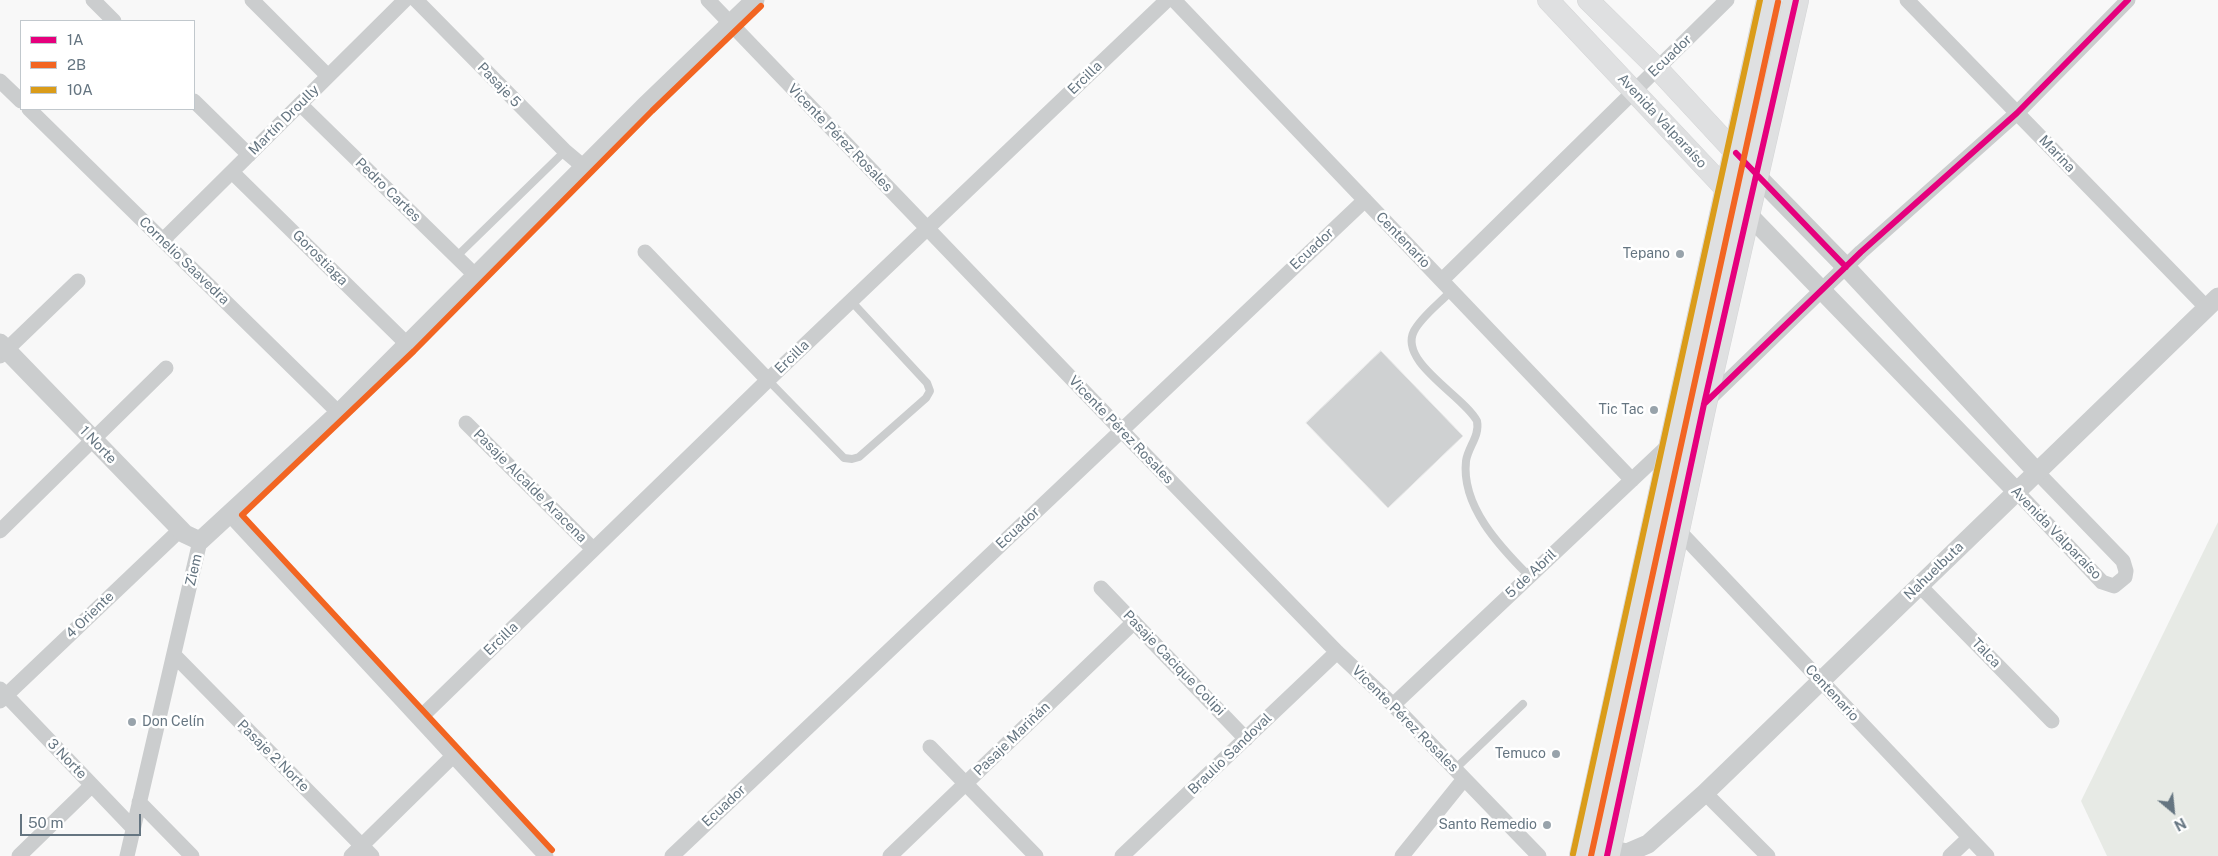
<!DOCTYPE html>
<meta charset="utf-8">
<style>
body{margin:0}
#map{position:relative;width:2218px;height:856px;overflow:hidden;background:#f8f8f8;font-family:"Public Sans",sans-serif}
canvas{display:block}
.legend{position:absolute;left:20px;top:20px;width:175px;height:90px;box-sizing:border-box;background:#fff;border:1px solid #c1c8cd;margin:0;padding:6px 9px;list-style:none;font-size:15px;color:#657581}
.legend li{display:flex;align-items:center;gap:10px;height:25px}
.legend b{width:25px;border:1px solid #c1c8cd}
.north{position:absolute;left:2148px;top:786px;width:50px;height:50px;-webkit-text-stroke:4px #fff;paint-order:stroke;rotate:152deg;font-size:14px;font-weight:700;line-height:20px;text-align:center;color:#657581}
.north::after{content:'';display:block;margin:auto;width:18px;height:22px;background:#657581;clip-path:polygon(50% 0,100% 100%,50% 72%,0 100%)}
.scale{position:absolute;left:20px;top:814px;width:121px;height:22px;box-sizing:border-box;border:2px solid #657581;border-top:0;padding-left:6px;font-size:15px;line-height:18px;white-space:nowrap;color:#657581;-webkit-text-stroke:4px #fff;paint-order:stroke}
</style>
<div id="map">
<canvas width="2218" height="856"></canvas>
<ul class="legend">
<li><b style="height:6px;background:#e5007d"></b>1A</li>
<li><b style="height:6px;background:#f26522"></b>2B</li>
<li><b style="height:6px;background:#da9c1a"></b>10A</li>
</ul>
<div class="north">N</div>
<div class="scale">50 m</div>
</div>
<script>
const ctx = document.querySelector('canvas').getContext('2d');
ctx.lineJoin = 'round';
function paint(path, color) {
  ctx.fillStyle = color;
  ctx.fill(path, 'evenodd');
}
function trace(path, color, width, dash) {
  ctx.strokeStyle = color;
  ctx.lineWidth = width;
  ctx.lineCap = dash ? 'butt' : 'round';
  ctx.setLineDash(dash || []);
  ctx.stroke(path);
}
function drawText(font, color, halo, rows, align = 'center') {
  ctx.font = font + ' "Public Sans",sans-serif';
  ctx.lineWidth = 5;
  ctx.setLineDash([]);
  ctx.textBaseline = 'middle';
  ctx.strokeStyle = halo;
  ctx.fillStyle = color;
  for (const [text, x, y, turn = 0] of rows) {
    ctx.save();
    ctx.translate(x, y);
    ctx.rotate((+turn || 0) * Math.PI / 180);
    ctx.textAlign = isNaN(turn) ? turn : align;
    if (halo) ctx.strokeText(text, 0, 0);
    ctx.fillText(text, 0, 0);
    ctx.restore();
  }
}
paint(new Path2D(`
 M2218,522V856H2107L2081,801Z`), '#e7eae5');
const building = new Path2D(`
 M1381,351L1463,436L1388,508L1306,423Z`);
paint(building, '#cfd1d2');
trace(building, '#e8e8e8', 1);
const secondary = new Path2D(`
 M1548,0L1737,201
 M1588,0L1657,68L1745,163`);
const primary = new Path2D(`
 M1582,856L1769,0
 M1607,856L1704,404L1796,0`);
trace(secondary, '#d4d5d6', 22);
trace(primary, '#d4d5d6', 26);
trace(new Path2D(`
 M456,257L565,151
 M1451,291C1440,303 1422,316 1414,331C1398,362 1464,396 1477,421C1480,436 1468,447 1466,461C1461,506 1500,547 1529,576
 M768,380L844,458L852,459L859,457L926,398L930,391L927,383L851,301
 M1455,769L1523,704`), '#cbcdce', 8);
trace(new Path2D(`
 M93,0L114,21
 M252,0L328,76
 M416,0L565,151L584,167
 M708,0L1121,430L1337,652L1393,705L1539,856
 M1174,0L1632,480
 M1907,0L2207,308
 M0,81L21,101
 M194,101L249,155
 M300,104L476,276
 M29,109L339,413
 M232,172L408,345
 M163,240L405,0
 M645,252L768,380
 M1442,280L1727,0
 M0,356L78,281
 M1705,403L1861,252L2017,113L2128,0
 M466,423L593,549
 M2016,491L2102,582L2114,586L2125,577L2126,571L2123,561L2036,471
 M230,515L546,856
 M1678,530L1987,856
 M0,531L166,368
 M1919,585L2052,721
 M1101,588L1246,739
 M174,655L372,856
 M0,689L133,828
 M0,701L181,529
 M1393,705L1671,443
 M420,718L768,380L1167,0
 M930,747L1036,856
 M1705,793L1768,856
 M139,802L192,856
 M19,856L92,785
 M127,856L200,541
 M351,856L453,756
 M672,856L1365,200
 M890,856L1134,622
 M1122,856L1337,652
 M1402,856L1464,779
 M1950,856L1969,838`), '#cbcdce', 15);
trace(new Path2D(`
 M1755,174L1846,267L2036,471
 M1747,213L2016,491
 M0,343L185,534L200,541L339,413L646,105L755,0
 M1608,849L1627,853L1648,844L1705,793L2218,297`), '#cbcdce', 19);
trace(secondary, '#dfe0e1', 21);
trace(primary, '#dfe0e1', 25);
trace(new Path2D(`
 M1736,153L1846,267
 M1704,404L1861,252L2017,113L2128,0
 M1607,856L1704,404L1796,0`), '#e5007d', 6);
trace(new Path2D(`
 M552,850L242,515L414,351L652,111L761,6
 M1591,856L1778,2`), '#f26522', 6);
trace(new Path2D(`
 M1573,854L1760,0`), '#da9c1a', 6);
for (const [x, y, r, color] of [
 [1680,254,5,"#98a3ab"],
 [1654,410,5,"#98a3ab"],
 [132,722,5,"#98a3ab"],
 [1556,754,5,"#98a3ab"],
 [1547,825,5,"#98a3ab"]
]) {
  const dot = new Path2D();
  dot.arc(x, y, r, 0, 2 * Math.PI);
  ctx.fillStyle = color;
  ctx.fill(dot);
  trace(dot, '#fff', 2);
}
drawText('14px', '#657581', '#fff', [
 ["Ecuador",1670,56,-44],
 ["Ercilla",1085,78,-44],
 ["Pasaje 5",499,85,46],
 ["Martín Droully",284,120,-45],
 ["Avenida Valparaíso",1662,121,47],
 ["Vicente Pérez Rosales",840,138,46],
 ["Marina",2057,154,46],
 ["Pedro Cartes",388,190,44],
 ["Centenario",1403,240,46],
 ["Ecuador",1312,249,-43],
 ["Gorostiaga",320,258,45],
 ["Cornelio Saavedra",184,261,44],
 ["Ercilla",792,357,-44],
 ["Vicente Pérez Rosales",1121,430,46],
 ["1 Norte",98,445,46],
 ["Pasaje Alcalde Aracena",530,486,45],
 ["Ecuador",1018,528,-43],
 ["Avenida Valparaíso",2056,533,46],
 ["Ziem",194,570,-77],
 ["Nahuelbuta",1934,571,-44],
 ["5 de Abril",1531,574,-43],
 ["4 Oriente",90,615,-44],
 ["Ercilla",501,639,-44],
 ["Talca",1986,653,46],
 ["Pasaje Cacique Colipi",1174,663,46],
 ["Centenario",1832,693,47],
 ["Vicente Pérez Rosales",1405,719,45],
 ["Pasaje Mariñán",1012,739,-44],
 ["Braulio Sandoval",1230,754,-44],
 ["Pasaje 2 Norte",273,756,45],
 ["3 Norte",67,759,46],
 ["Ecuador",724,806,-43]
]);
drawText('14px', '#657581', '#fff', [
 ["Tepano",1670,254],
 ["Tic Tac",1644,410],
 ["Don Celín",142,722,"left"],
 ["Temuco",1546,754],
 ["Santo Remedio",1537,825]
], 'right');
</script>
